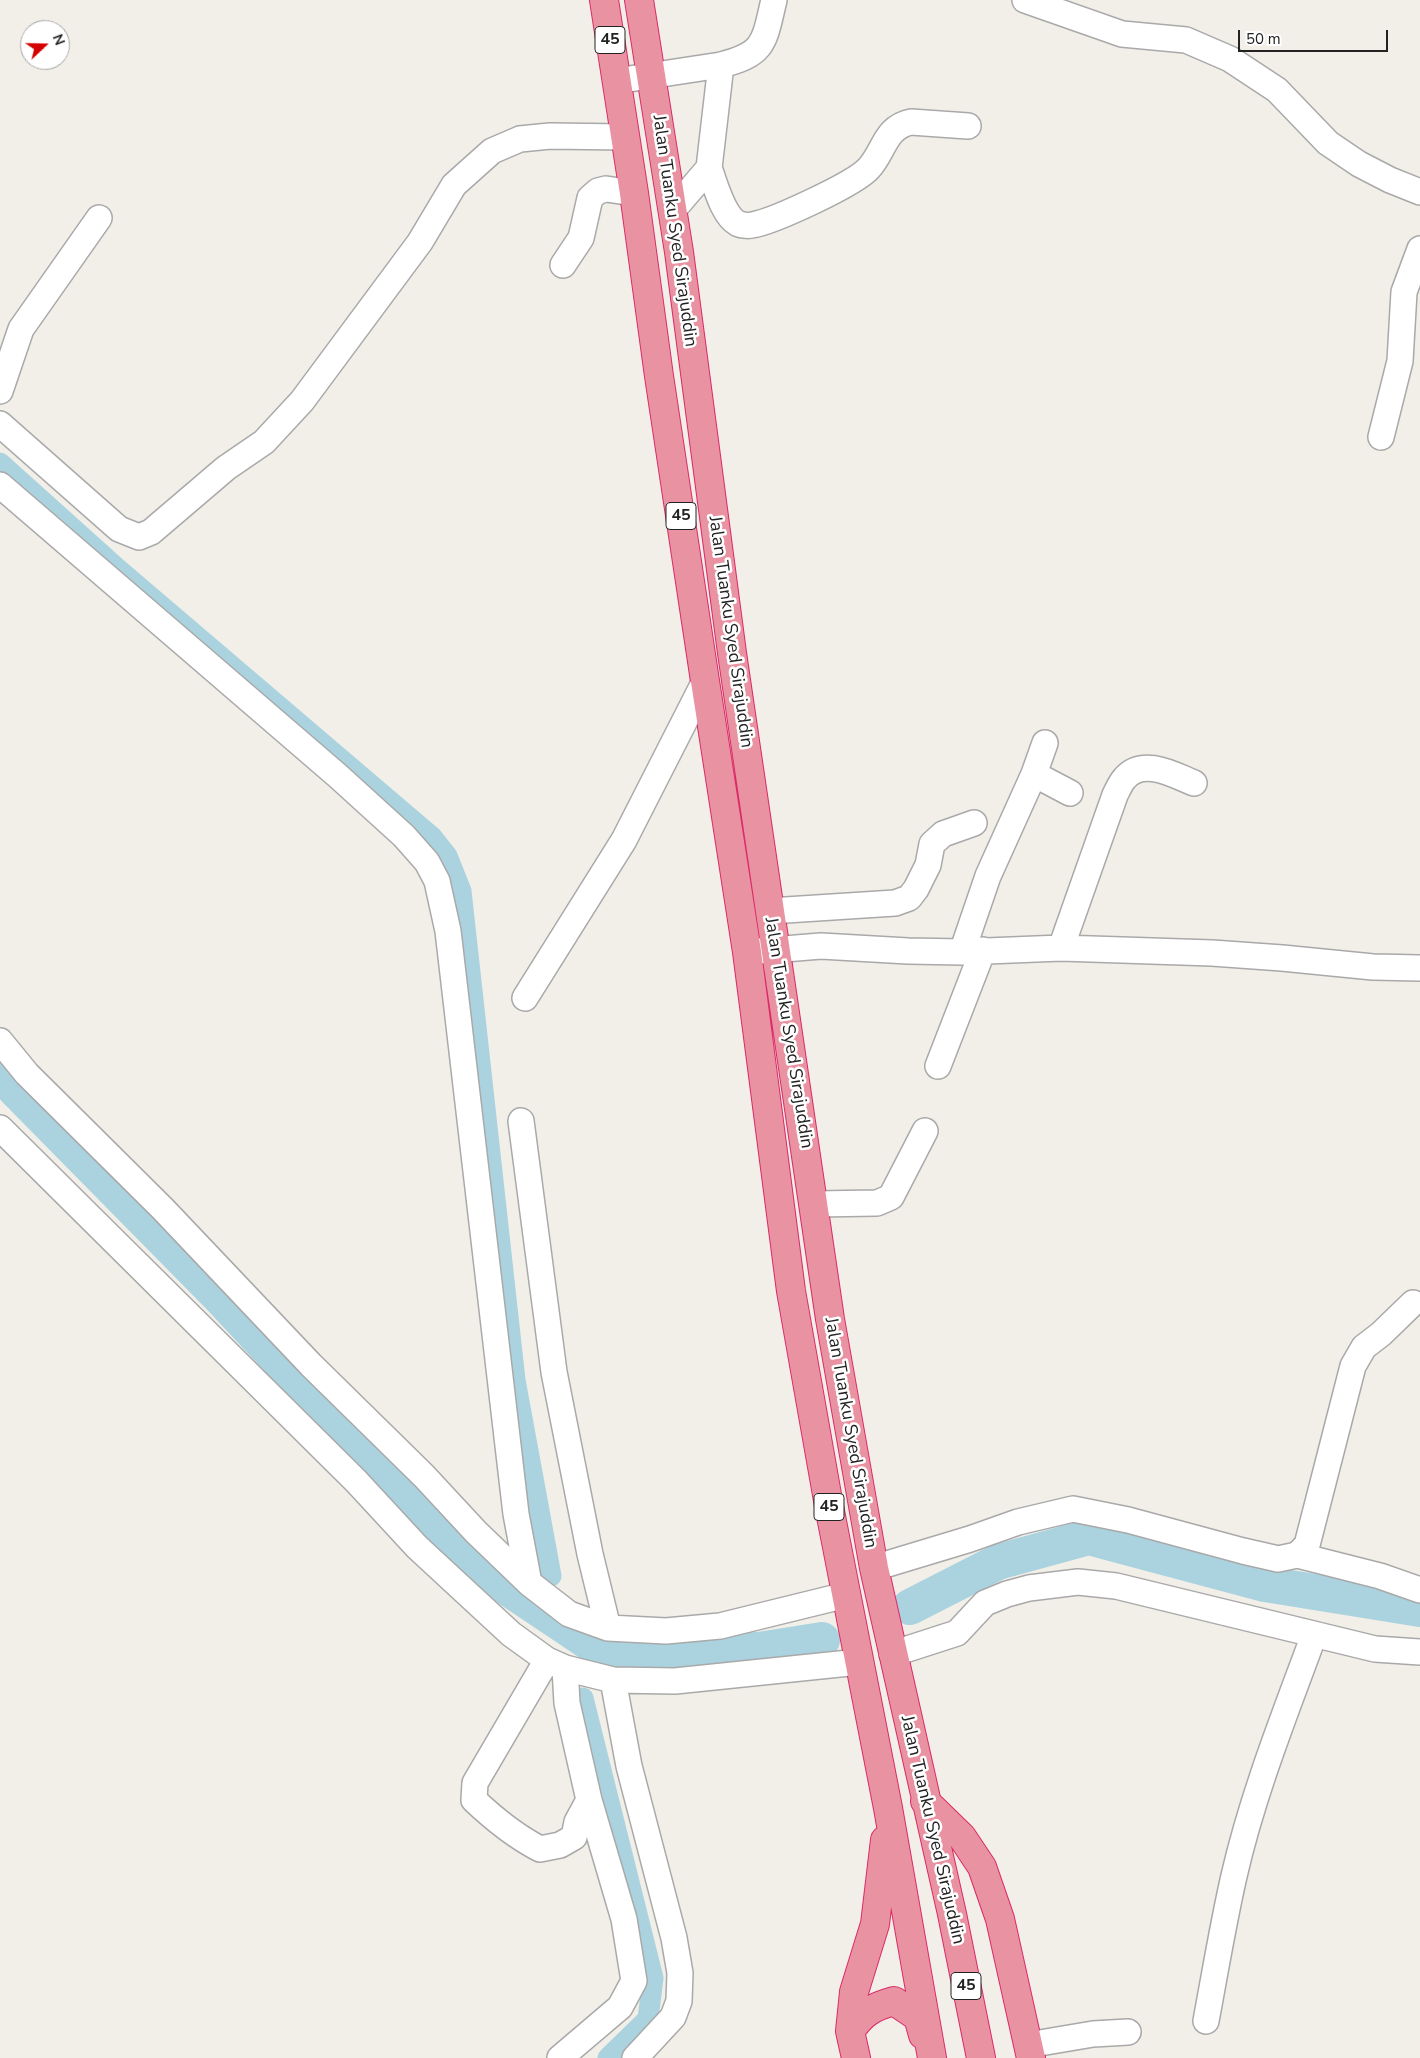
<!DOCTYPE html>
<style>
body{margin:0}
#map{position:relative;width:1420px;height:2058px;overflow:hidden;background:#f2efe9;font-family:"Nunito Sans",sans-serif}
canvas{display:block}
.north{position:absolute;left:20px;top:20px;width:50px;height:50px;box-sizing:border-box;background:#fff;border:1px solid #a7a7a7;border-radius:50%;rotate:69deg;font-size:14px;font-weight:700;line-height:20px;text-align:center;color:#222}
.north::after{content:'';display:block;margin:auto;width:18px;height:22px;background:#d40000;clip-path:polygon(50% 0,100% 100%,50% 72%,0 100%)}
.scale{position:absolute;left:1238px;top:30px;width:150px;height:22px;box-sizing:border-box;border:2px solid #222;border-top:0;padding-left:6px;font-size:15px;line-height:18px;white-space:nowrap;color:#222;-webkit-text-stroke:4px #fff;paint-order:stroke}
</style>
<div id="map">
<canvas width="1420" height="2058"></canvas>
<div class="north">N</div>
<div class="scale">50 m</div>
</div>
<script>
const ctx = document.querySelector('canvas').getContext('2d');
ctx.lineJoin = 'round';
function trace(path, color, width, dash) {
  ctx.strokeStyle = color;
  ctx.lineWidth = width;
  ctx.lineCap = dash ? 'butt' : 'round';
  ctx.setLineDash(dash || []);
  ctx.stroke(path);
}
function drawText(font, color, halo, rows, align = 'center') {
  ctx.font = font + ' "Nunito Sans",sans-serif';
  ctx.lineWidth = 5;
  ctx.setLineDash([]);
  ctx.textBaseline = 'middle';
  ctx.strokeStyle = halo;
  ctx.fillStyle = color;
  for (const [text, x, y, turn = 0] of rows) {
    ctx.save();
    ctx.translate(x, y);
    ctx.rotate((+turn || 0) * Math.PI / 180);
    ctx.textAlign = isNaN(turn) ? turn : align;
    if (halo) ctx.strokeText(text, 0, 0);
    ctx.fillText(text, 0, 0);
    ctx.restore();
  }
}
trace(new Path2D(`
 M0,463L119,570L432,837L447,856L461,891L515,1380L551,1576
 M583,1698L653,1978L648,2019L608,2058`), '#aad3df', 21);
trace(new Path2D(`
 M0,1071L14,1088L218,1295L400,1490L490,1576L599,1649L759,1650L822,1640
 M910,1607L998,1562L1089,1537L1265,1584L1420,1609`), '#aad3df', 36);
const minor = new Path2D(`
 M1025,0L1122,34L1186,40L1230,59L1277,90L1328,143L1359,164L1390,180L1420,192
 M721,65C766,54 764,41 774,0
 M616,81L721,65L709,168L673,210
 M709,168C715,183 722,214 737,223C740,225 748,226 752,225C772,222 855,184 869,168C884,152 885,127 911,122L968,126
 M563,265L581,238L590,198L598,191L606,189L634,193
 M0,391L21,329L99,218
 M0,424L119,529L139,537L151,532L226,468L264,442L302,401L420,242L454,185L492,151L520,139L550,136L625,137
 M1381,437L1400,361L1404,292L1420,249
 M0,485L338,776L404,836L427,862L437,881L448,931L516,1514L529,1583
 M1034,774L1070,793
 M770,911L895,903L909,898L916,889L928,865L932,844L943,834L974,823
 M1061,948L1115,795C1118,789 1121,782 1125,778C1143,757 1174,775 1194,783
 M747,952L821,946L908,951L962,952L1061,948L1212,953L1282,958L1373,967L1420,968
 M962,952L988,876L1034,774L1045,743
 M525,998L624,840L705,681
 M0,1041L27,1074L163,1209L311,1365L424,1476L476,1532L529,1583L569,1614L608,1628L666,1631L720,1626L846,1595
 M938,1066L983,950
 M521,1121L554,1372L590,1554L608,1628
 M0,1128L356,1481L417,1547L511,1634L547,1660L565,1668L613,1680L675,1681L859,1662
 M815,1204L877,1203L891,1197L925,1131
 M1297,1555L1380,1576L1420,1590
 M874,1568L970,1539L1018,1522L1073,1509L1128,1520L1243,1551L1278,1559L1297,1555L1307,1545L1353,1366L1364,1347L1381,1334L1413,1303
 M892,1654L957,1633L985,1603L1007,1594L1029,1588L1078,1582L1116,1586L1375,1649L1420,1652
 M547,1660L475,1783L474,1800C494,1819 515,1836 540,1849L560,1845L574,1837L577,1822L589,1800L567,1703L565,1668
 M613,1680L629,1766L674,1938L680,1973L679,2001L673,2017L635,2058
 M1206,2021C1215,1973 1223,1924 1234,1876C1253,1793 1285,1714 1314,1635
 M1028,2045L1093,2034L1128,2032
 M560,2058L620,2007L634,1981L624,1919L589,1800`);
const highway = new Path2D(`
 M604,0L634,193L659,376L705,681L747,952L791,1291L829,1506L888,1808L932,2058
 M639,0L679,252L732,653L830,1319L874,1568L952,1914L981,2058
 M925,1801L962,1837L982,1867L1000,1919L1031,2058
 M850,2031C863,2013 872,2007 894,2001L918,2017L923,2035
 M856,2058L850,2031L854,1992L875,1924L885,1840`);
trace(minor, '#a9a9a9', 28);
trace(highway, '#dc2a67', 30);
trace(minor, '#fff', 25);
trace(highway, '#e892a2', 28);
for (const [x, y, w] of [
 [610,40,30],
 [681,516,30],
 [829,1507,30],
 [966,1986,30]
]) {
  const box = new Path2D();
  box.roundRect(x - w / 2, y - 13.5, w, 27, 4);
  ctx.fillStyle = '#fff';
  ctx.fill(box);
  trace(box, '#222', 1);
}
drawText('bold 16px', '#222', null, [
 ["45",610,40],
 ["45",681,516],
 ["45",829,1507],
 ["45",966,1986]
]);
drawText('18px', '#222', '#fff', [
 ["Jalan Tuanku Syed Sirajuddin",674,231,82],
 ["Jalan Tuanku Syed Sirajuddin",730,632,82],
 ["Jalan Tuanku Syed Sirajuddin",788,1033,81],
 ["Jalan Tuanku Syed Sirajuddin",850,1433,80],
 ["Jalan Tuanku Syed Sirajuddin",932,1830,77]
]);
</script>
